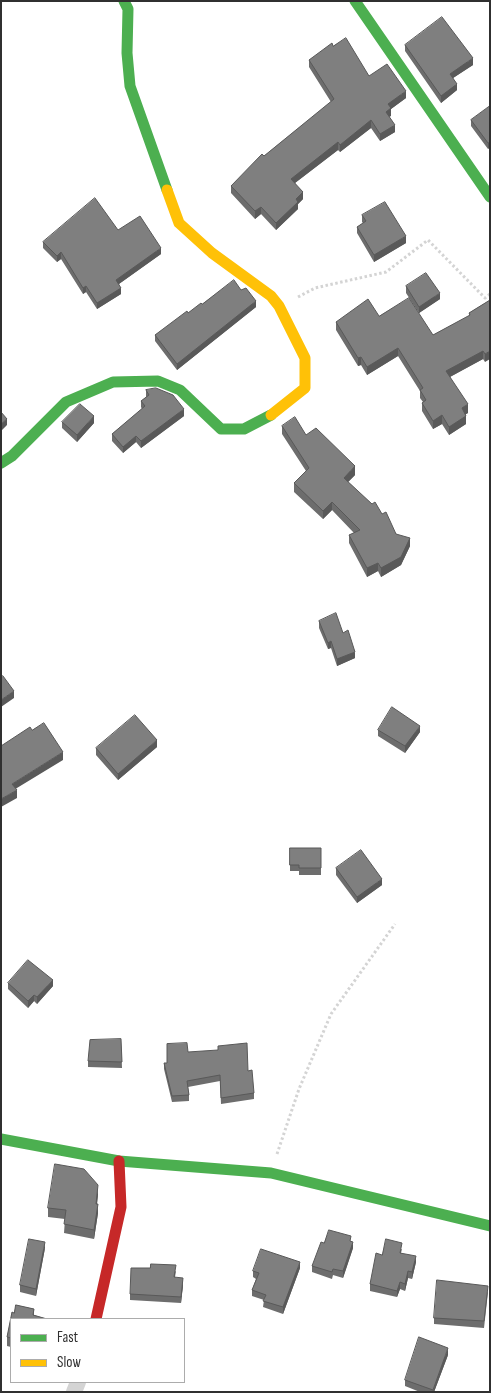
<!DOCTYPE html>
<style>
body{margin:0}
#map{position:relative;width:491px;height:1393px;overflow:hidden;background:#fff;font-family:"Sofia Sans Condensed",sans-serif}
canvas{display:block}
.frame{position:absolute;inset:0;border:2px solid #303030;pointer-events:none}
.legend{position:absolute;left:10px;top:1318px;width:175px;height:65px;box-sizing:border-box;background:#fff;border:1px solid #acacac;margin:0;padding:6px 9px;list-style:none;font-size:15px;color:#303030}
.legend li{display:flex;align-items:center;gap:10px;height:25px}
.legend b{width:25px;border:1px solid #acacac}
</style>
<div id="map">
<canvas width="491" height="1393"></canvas>
<div class="frame"></div>
<ul class="legend">
<li><b style="height:6px;background:#4caf50"></b>Fast</li>
<li><b style="height:6px;background:#ffc107"></b>Slow</li>
</ul>
</div>
<script>
const ctx = document.querySelector('canvas').getContext('2d');
ctx.lineJoin = 'round';
function trace(path, color, width, dash) {
  ctx.strokeStyle = color;
  ctx.lineWidth = width;
  ctx.lineCap = dash ? 'butt' : 'round';
  ctx.setLineDash(dash || []);
  ctx.stroke(path);
}
function paint(path, color) {
  ctx.fillStyle = color;
  ctx.fill(path, 'evenodd');
}
trace(new Path2D(`
 M298,297L315,288L386,272L428,240L485,298L490,294
 M277,1154L299,1089L331,1014L395,924`), '#d4d4d4', 3, [2.5, 2.5]);
trace(new Path2D(`
 M74,1392L78,1382`), '#d4d4d4', 16);
trace(new Path2D(`
 M124,1L128,9L127,53L130,86L167,190
 M355,1L490,197
 M1,463L12,456L66,402L113,382L158,381L180,390L221,429H244L271,415
 M1,1139L119,1161L271,1173L490,1226`), '#4caf50', 11);
trace(new Path2D(`
 M167,190L179,223L212,253L271,296L279,306L305,358V388L271,415`), '#ffc107', 11);
trace(new Path2D(`
 M96,1319L121,1207L119,1161`), '#c62828', 11);
paint(new Path2D(`
 M405,45L473,65L453,78L457,90L441,103L405,51Z
 M333,46L369,76L406,98L391,109V116H389L395,132L380,141L371,128L340,152L338,150L295,183L303,199L298,204V209L276,230L261,214L255,219L231,193V186L264,156L331,102L309,67V60Z
 M490,106L488,149L471,126V120Z
 M362,215L406,243L374,262L357,233V227L363,223L362,222Z
 M118,230L161,254L119,284L121,294L97,309L86,292L83,294L61,259L57,262L43,248V242Z
 M406,286L440,299L419,313L406,293Z
 M241,290L256,307L177,370L155,341V335L188,313L202,304Z
 M490,300L485,362L483,359L450,377L468,413L466,414V424L449,435L442,424L433,429L422,411V403L423,402L420,398V391L398,356L367,375L361,365L358,366L336,330V322L379,316L433,335L469,316V313Z
 M146,390L184,416L141,448L136,442L123,453L112,441V434L142,409L141,407V401L146,397Z
 M62,422L94,423L77,442L62,428Z
 M282,426L306,435L355,475L348,482L382,514L396,534L410,546L401,565L381,577L378,571L367,577L349,543V535L354,533L332,510L323,519L294,492V483L306,471L282,434Z
 M319,621L343,633L355,658L337,666L331,648L328,649L319,628Z
 M378,730L420,732L405,753L378,736Z
 M157,747L118,780L96,755V748Z
 M290,848H321V875H299V871H290Z
 M336,868L382,885L357,903L336,875Z
 M8,983L53,986L37,1004L34,1001L28,1008L8,989Z
 M121,1039L122,1068L88,1067V1061Z
 M188,1052L248,1071L254,1093V1099L221,1104L220,1081L188,1087L189,1095V1101L172,1102L164,1069V1063H167Z
 M98,1194L97,1204L98,1213L94,1239L64,1233L65,1219L48,1217V1208Z
 M351,1241L353,1248L343,1278L333,1275L332,1279L312,1272V1266L324,1243Z
 M45,1248L36,1296L20,1292V1285Z
 M402,1249L401,1253L416,1262L412,1279L408,1278L405,1291L400,1289L397,1297L370,1291V1284L382,1255Z
 M300,1268L283,1314L263,1307L264,1300L252,1296V1290L256,1279L253,1277V1271Z
 M176,1271L175,1277L183,1285L181,1303L130,1300V1294Z
 M488,1292L484,1328L434,1324V1318Z
 M16,1305L34,1309V1315L47,1319H11V1347L7,1346V1337L12,1312L14,1313Z
 M448,1355L434,1392H420L405,1386V1380Z`), '#6d6d6d');
paint(new Path2D(`
 M473,58V65L450,80V74Z
 M457,84V90L441,103V96Z
 M406,91V98L391,109V116L386,119V112L388,104Z
 M371,120V128L340,152V145Z
 M395,125V132L380,141V134Z
 M338,142V150L291,186V179Z
 M490,142V148L488,149V143Z
 M303,192V199L298,204V209L276,230V223L296,199Z
 M261,207V214L255,219V211Z
 M406,236V243L374,262V255Z
 M161,248V254L116,286V280Z
 M61,252V259L57,262V256Z
 M86,286V292L83,294V288Z
 M121,288V294L97,309V303Z
 M440,293V299L419,313V307Z
 M256,301V307L177,370V364Z
 M398,348V356L367,375V367Z
 M483,351V359L446,379V371Z
 M490,351V359L485,362V354Z
 M361,357V365L358,366V358Z
 M468,404V413L462,416V408Z
 M184,409V416L141,448V441Z
 M442,415V424L433,429V421Z
 M94,416V423L77,442V435Z
 M466,416V424L449,435V427Z
 M7,419V425L1,431V424Z
 M136,436V442L123,453V447Z
 M355,466V475L344,486V478Z
 M332,502V510L323,519V511Z
 M410,538V546L401,565L381,577V568Z
 M378,563V571L367,577V568Z
 M331,641V648L328,649V643Z
 M355,652V658L337,666V659Z
 M14,691V698L1,707V700Z
 M420,726V732L405,753V746Z
 M157,740V747L118,780V774Z
 M63,752V760L12,791V784Z
 M17,790V798L1,807V799Z
 M382,879V885L357,903V897Z
 M53,980V986L37,1004V997Z
 M34,995V1001L28,1008V1001Z
 M98,1185V1194L96,1213V1204Z
 M98,1204V1213L94,1239V1230Z
 M45,1242V1248L36,1296V1289Z
 M353,1242V1248L343,1278V1271Z
 M416,1256V1262L412,1279V1272Z
 M300,1262V1268L283,1314V1307Z
 M408,1271V1278L405,1291V1284Z
 M183,1278V1285L181,1303V1297Z
 M400,1282V1289L397,1297V1291Z
 M448,1348V1355L434,1392H433Z`), '#595959');
const building = new Path2D(`
 M442,17L473,58L450,74L457,84L441,96L405,45Z
 M346,38L369,76L387,64L406,91L388,104L391,108L386,112L395,125L380,134L371,120L340,145L338,142L291,179L303,192L296,199L298,202L276,223L261,207L255,211L231,186L262,154L264,156L334,99L309,60L332,43L333,46Z
 M490,106V142L488,143L471,120Z
 M95,198L118,230L140,216L161,248L116,280L121,288L97,303L86,286L83,288L61,252L57,256L43,242Z
 M385,202L406,236L374,255L357,227L366,221L362,215Z
 M426,273L440,293L419,307L406,286Z
 M234,280L241,290L246,288L256,301L177,364L155,335L187,311L188,313L201,303L202,304Z
 M409,298L433,335L470,315L469,313L490,300V351L485,354L483,351L446,371L468,404L462,408L466,416L449,427L442,415L433,421L422,403L426,400L420,390L423,388L398,348L367,367L361,357L358,358L336,322L368,299L379,316Z
 M156,388L173,395L184,409L141,441L136,436L123,447L112,434L145,406L141,401L149,395L146,390Z
 M80,404L94,416L77,435L62,422Z
 M1,412L7,419L1,424Z
 M295,417L306,435L316,428L355,466L344,478L372,504L375,502L382,514L386,512L396,534L410,538L401,557L381,568L378,563L367,568L349,535L360,530L332,502L323,511L294,483L309,468L282,426Z
 M336,613L343,633L348,630L355,652L337,659L331,641L328,643L319,621Z
 M3,676L14,691L1,700V677Z
 M392,707L420,726L405,746L378,730Z
 M135,715L157,740L118,774L96,748Z
 M44,723L63,752L12,784L17,790L1,799V746L30,727L32,730Z
 M290,848H321V868H299V865H290Z
 M361,850L382,879L357,897L336,868Z
 M28,960L53,980L37,997L34,995L28,1001L8,983Z
 M121,1039L122,1062L88,1061L90,1040Z
 M187,1043L188,1052L218,1050V1046L247,1043L248,1071L252,1070L254,1093L221,1098L220,1075L187,1081L189,1095L172,1096L164,1063H167V1044Z
 M55,1164L84,1169L98,1185L96,1204H98L94,1230L64,1224L66,1210L48,1208Z
 M329,1230L351,1236L350,1241L353,1242L343,1271L333,1269L332,1272L312,1266L321,1242L324,1243Z
 M29,1239L45,1242L36,1289L20,1285Z
 M386,1239L402,1243L400,1253L416,1256L412,1272L408,1271L405,1284L400,1282L397,1291L370,1284L376,1253L382,1255Z
 M261,1249L300,1262L283,1307L263,1301L266,1295L252,1290L259,1273L253,1271Z
 M151,1264L176,1265L174,1277L183,1278L181,1297L130,1294L131,1268H150Z
 M437,1280L488,1286L484,1321L434,1318Z
 M16,1305L34,1309L33,1315L47,1319H11V1338L7,1337L12,1312L14,1313Z
 M419,1337L448,1348L433,1390L405,1380Z`);
paint(building, '#7f7f7f');
trace(building, '#595959', 1);
</script>
